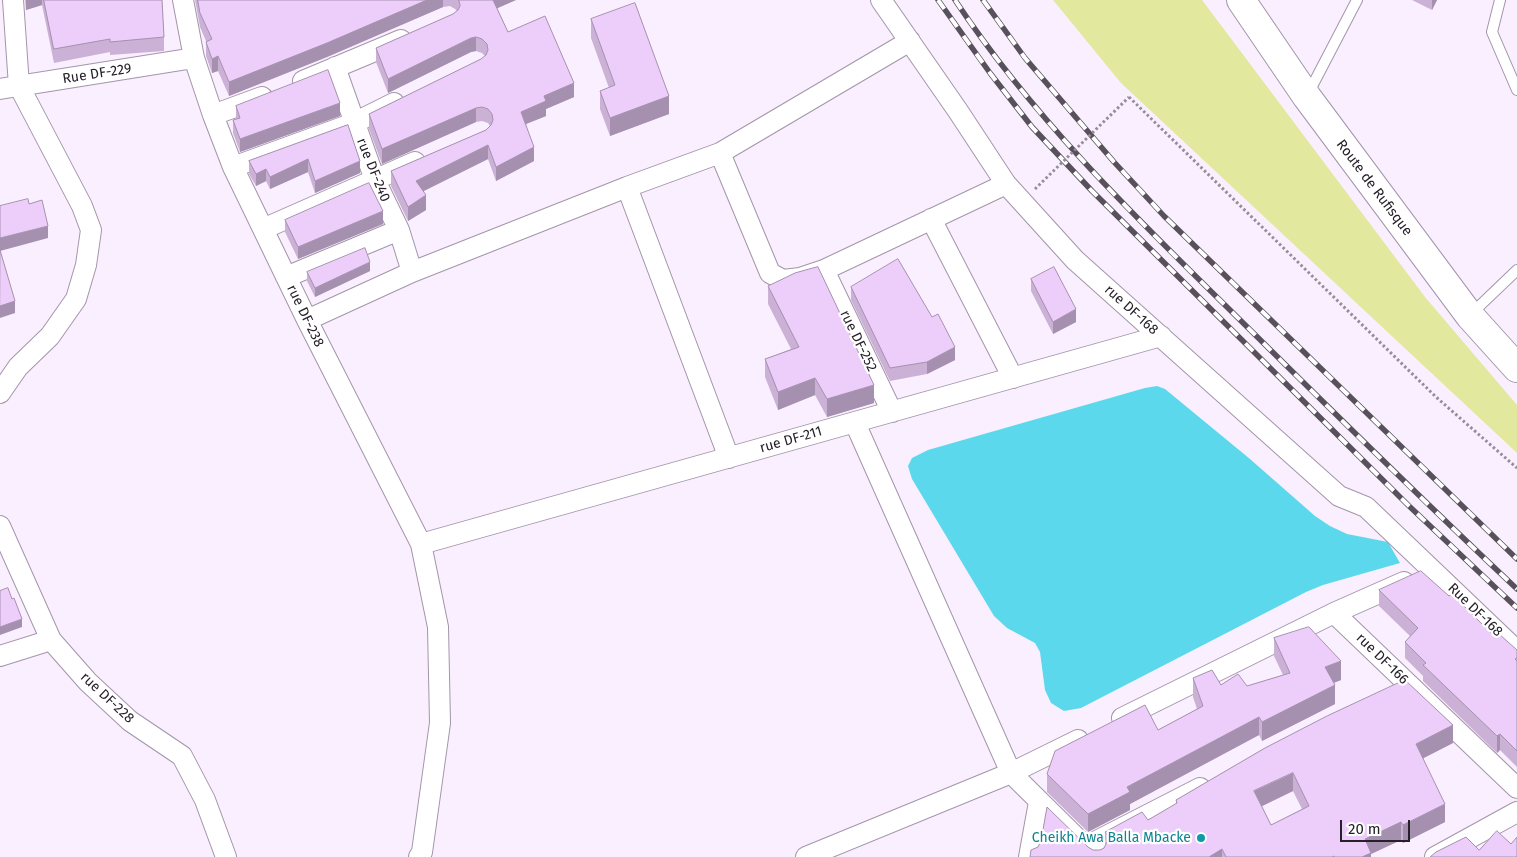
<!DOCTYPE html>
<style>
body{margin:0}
#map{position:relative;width:1517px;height:857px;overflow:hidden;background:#f9effe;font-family:"Fira Sans",sans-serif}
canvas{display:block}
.scale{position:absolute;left:1340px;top:820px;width:70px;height:22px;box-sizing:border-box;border:2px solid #262028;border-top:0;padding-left:6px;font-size:15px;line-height:18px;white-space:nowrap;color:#262028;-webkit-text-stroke:4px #fff;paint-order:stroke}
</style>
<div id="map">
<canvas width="1517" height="857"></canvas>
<div class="scale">20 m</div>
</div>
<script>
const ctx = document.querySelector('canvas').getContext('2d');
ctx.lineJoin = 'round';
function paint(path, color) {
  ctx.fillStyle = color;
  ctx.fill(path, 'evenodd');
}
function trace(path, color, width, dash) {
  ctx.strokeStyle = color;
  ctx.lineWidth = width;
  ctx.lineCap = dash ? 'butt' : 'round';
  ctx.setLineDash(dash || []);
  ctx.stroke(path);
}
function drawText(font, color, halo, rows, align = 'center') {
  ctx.font = font + ' "Fira Sans",sans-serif';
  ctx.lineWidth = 4.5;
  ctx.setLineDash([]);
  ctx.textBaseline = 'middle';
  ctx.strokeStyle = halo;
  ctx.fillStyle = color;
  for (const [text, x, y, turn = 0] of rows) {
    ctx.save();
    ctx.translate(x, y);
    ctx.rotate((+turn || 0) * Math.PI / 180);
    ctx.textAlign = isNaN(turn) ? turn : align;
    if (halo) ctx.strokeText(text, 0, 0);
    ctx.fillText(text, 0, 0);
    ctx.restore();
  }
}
paint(new Path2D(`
 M1053,0H1202L1425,297L1517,405V453L1121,83Z`), '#e2e89d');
paint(new Path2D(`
 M1157,386L1165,389L1250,459L1315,516L1330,526L1347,534L1388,542L1400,563L1323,585L1306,592L1081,708L1064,711L1051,703L1045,690L1040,652L1035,643L1007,628L994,616L912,479L908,466L912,458L928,450L1145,388Z`), '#5cd8ed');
const lane = new Path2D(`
 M1500,0L1492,32L1517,90
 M1308,94L1357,0
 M1470,315L1517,270`);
const street = new Path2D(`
 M183,0L194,58L213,115L233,167L307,320L421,544L438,627L440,723L422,852L419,857
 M881,0L958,111L1006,184L1075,260L1339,496L1366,507L1517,651
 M335,67L375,180L399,230L412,272
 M303,81L401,40
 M0,89L194,58
 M213,115L262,97
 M720,153L770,273L783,280L800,278L824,270L1006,184
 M233,167L354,123L394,103
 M627,187L729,458
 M931,219L1013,378
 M263,229L415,162
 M824,270L892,412
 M286,277L399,230
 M307,320L412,272L627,187L720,153L910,41
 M0,393L18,367L50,336L76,299L86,265L91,230L82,206L19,86L13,0
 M855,423L1011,773L1096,857
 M0,526L51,640L88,682L130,721L182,756L205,800L226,857
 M421,544L1161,336
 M1334,613L1517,788
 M0,656L51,640
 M1122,718L1334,613L1404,582
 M1085,847L1200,788
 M806,857L1011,773L1078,740
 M1029,857L1039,802
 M1435,857L1517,812`);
const secondary = new Path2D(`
 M1241,0L1307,97L1470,316L1517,368`);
trace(lane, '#a495aa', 12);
trace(street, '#a495aa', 22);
trace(secondary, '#a495aa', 30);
trace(new Path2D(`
 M1129,97L1436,397L1517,468`), '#958d99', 3, [2.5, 2.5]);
trace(lane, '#fff', 10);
trace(street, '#fff', 20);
trace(secondary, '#fff', 28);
const rail = new Path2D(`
 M938,0L990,73L1032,127L1092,191L1409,506L1517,608
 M955,0C1031,115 1131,213 1229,309C1324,403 1419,497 1517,589
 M983,0L1025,58L1114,162L1164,216L1517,559`);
trace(rail, '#58515b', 5.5);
trace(rail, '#fff', 4, [11]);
trace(new Path2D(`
 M1035,189L1129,97`), '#958d99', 3, [2.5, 2.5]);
paint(new Path2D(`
 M25,0H162L164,37V51L110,55V52L54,63L42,5L26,10Z
 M195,0H516L497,8L508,32L574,97L546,109V116L526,124L534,161L496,181L488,159L423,191L426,210L408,221L391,186V171L486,130L490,126L488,123L482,121L476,122L382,164L369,129V114L481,59L485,56L482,53L476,51L471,52L388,93L376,62V48L453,14L457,11L455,9L450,6L443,7L327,57L229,96L218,71L212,73L206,56V41L200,27Z
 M1412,0H1437L1432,10Z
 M591,19L669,114L610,136L600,109V91L609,88L591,38Z
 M236,106L340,116L240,152L233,133V120L236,119Z
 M348,125L360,173L315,193L308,172L270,189L266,181L256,186L249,174V161Z
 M285,220L383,224L298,259L285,232Z
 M370,271L315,297L307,281V272Z
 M1031,279L1076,322L1053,334L1031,291Z
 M768,286L874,403L827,417L815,395L778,410L765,377V359L791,349L768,304Z
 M851,287L955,360L927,374L890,381L851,300Z
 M1379,590L1494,636L1517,650V767L1500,750L1497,753L1423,681V676L1405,658V642L1410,636L1379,606Z
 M1274,638L1341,680L1334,683L1335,704L1262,741L1259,735L1130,804V810L1088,832L1047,792V774L1158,730L1197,709L1193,697V678L1221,685L1247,686L1283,675L1274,656Z
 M1453,743L1423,758L1445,822L1403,843L1401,840L1371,854V857H1030L1088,847L1093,850H1100L1104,848L1105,846V832L1148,820L1176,804V800L1265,748ZM1293,791L1302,809L1271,825L1262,806Z`), '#ccb1d7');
paint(new Path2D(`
 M26,0H42V5L26,10Z
 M427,0H443V7L327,57L229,96V82Z
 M491,0H516L491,11Z
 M1432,0H1437L1432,10Z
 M476,37V51L471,52L388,93V79L471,38Z
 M218,56V71L212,73V59Z
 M574,83V97L546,109V116L521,126V112L544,96Z
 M669,96V114L610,136V118Z
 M340,103V116L240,152V139Z
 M476,108V122L382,164V149Z
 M488,145V159L416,195V181Z
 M534,147V161L496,181V167Z
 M308,159V172L270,189V177Z
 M360,161V173L315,193V181Z
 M266,169V181L256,186V174Z
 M426,195V210L408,221V207Z
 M383,211V224L298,259V247Z
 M48,226V238L0,251V238Z
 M370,262V271L315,297V288Z
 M15,301V313L0,318V306Z
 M1076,309V322L1053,334V322Z
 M955,347V360L927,374V362Z
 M815,378V395L778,410V392Z
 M874,385V403L827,417V399Z
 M22,619V627L0,635V627Z
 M1341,661V680L1325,686V667Z
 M1335,685V704L1262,741V722Z
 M1259,717V735L1130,804V810L1088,832V814L1127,787Z
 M1453,725V743L1416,762V744Z
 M1500,734V750L1497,753V736Z
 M1293,773V791L1254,810V791Z
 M1445,804V822L1403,843V825Z
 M1401,822V840L1371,854V857H1362L1365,839Z
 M1222,849V857H1209Z`), '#a690af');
const building = new Path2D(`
 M44,0H162L164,37L110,42V39L54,49Z
 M198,0H427L327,43L229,82L218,56L212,59L206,42L212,39L200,13Z
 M459,0H493L508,32L545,16L574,83L544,96L546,101L521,112L534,147L496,167L488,145L416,181L426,195L408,207L391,171L486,130L491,125L493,120L492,114L488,109L482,107L476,108L382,149L369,114L481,59L486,55L488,50L487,44L482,39L476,37L471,38L388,79L376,48L453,14L458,10L460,6Z
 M635,3L669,96L610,118L600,91L615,85L591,19Z
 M328,70L340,103L240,139L233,120L240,118L236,106Z
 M348,125L360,161L315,181L308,159L270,177L266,169L256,174L249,161Z
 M369,183L383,211L298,247L285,220Z
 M28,199L29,204L42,200L48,226L0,238V206Z
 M365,248L370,262L315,288L307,272Z
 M0,250L15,301L0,306Z
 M898,259L932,317L938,314L955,347L927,362L890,368L851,287Z
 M818,267L874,385L827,399L815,378L778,392L765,359L799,347L768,286L795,273Z
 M1054,267L1076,309L1053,322L1031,279Z
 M1421,571L1449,596L1452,594L1494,636L1498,633L1517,650V658L1515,659L1517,661V751L1500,734L1497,736L1423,665L1426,663L1405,642L1418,628L1379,590Z
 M8,588L12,599L14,598L22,619L0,627V591Z
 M1309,627L1341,661L1325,667L1335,685L1262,722L1259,717L1127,787L1130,792L1088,814L1047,774L1055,751L1145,705L1158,730L1203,706L1193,678L1212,670L1221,685L1238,674L1247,686L1290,673L1274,638Z
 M1405,680L1453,725L1416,744L1445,804L1403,825L1401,822L1365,839L1371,853L1362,857H1334V856L1332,857H1226L1222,849L1209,857H1030L1031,850L1038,847L1041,841L1047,807L1088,847L1093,850H1100L1104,848L1107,842L1108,836L1105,832L1142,812L1148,820L1177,803L1176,800L1265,748L1327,716ZM1293,773L1309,806L1271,825L1254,791Z
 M1497,831L1511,844L1517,837V857H1430L1436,852L1466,837L1479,850Z`);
paint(building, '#edcefa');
trace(building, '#a690af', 1);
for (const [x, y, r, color] of [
 [1201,838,5,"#0f9aa8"]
]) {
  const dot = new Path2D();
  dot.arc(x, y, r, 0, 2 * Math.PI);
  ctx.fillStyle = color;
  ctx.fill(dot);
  trace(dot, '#fff', 2);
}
drawText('14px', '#262028', '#fff', [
 ["Rue DF-229",97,74,-9],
 ["rue DF-240",373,170,68],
 ["Route de Rufisque",1374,188,53],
 ["rue DF-168",1131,310,42],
 ["rue DF-238",305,316,64],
 ["rue DF-252",858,341,64],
 ["rue DF-211",791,440,-16],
 ["Rue DF-168",1475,610,44],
 ["rue DF-166",1382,659,44],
 ["rue DF-228",107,698,43]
]);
drawText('14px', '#0d838f', '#fff', [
 ["Cheikh Awa Balla Mbacke",1191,838]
], 'right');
</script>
